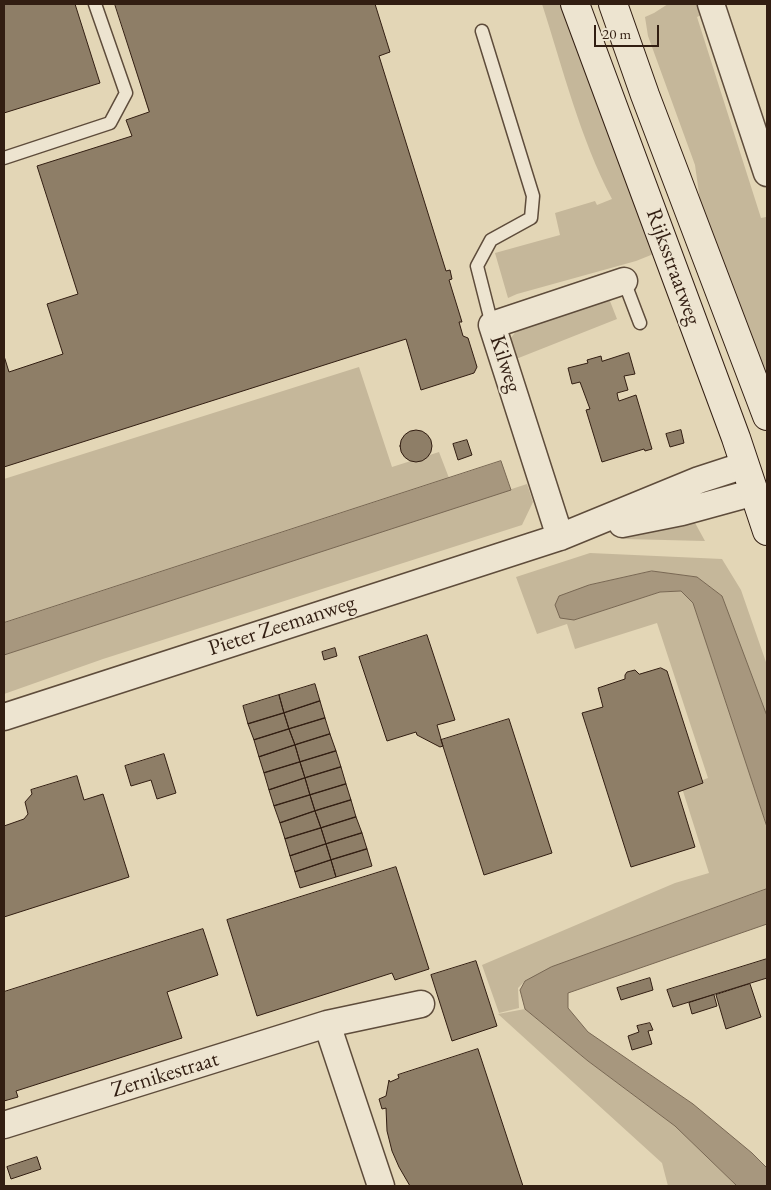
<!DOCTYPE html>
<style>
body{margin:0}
#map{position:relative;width:771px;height:1190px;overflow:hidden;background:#e3d6b6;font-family:"EB Garamond",serif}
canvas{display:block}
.frame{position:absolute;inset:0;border:5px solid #321e12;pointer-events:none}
.scale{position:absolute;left:594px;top:25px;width:65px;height:22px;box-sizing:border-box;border:2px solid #321e12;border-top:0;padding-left:6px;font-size:15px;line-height:18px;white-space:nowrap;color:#321e12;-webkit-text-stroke:4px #ede4d0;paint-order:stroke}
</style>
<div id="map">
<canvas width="771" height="1190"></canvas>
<div class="frame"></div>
<div class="scale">20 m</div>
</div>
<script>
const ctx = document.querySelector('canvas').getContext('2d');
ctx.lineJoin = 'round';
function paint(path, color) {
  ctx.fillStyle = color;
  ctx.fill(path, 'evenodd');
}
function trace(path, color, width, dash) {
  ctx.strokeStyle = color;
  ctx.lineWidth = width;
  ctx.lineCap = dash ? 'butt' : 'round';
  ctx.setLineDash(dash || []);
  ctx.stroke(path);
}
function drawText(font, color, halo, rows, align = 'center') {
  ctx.font = font + ' "EB Garamond",serif';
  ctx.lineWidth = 4;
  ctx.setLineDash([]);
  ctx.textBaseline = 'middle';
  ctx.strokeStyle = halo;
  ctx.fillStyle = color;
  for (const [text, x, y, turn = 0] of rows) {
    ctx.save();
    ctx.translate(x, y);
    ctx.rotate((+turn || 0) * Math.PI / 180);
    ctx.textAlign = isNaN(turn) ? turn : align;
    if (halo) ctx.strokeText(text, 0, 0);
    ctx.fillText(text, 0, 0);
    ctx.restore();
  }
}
paint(new Path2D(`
 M542,4H564L656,253L636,261L517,294L508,298L495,253L560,235L555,213L595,201L597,205L612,199C580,138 563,69 542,4Z
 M668,4H700L703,14L697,17L761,218L766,217L767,221V384L701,208L695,165L648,36L645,17L654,13Z
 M608,296L617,319L516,359L510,339L521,325Z
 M359,367L392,467L439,452L449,478L4,623V479Z
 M527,484L533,502L522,525L103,659L4,694V655Z
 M694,521L705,541L625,539L621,538Z
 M590,553L722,559L741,590L767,665V716L722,596L697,577L652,571L589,585L574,620L660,592L681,591L693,603L767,827V889L525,981L518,988L519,1008L499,1013L482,965L675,883L709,873L682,788L708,778L657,623L575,649L567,624L537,634L516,577Z
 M525,1009L588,1061L675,1126L737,1186H668L662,1163L498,1014Z`), '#c5b79a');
const water = new Path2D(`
 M501,461L511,490L4,655V623Z
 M652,571L697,577L722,596L767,716V827L693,603L681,591L660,592L574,620L560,618L555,605L559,596L589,585Z
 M767,889V924L568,993V1008L588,1032L693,1104L752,1153L767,1168V1186H737L675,1126L588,1061L525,1009L520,990L525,981L551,967Z`);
paint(water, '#a7977e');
trace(water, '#786753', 1);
const building = new Path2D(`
 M4,4H75L100,83L4,113Z
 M115,4H375L390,52L379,56L446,271L450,270L452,279L449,280L462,322H459L463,336L468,338L477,367L474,373L421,390L406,339L4,467V356L9,372L63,354L47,304L78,294L37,166L132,136L126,120L149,112Z
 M629,353L635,374L624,376L628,390L617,393L618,398L619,401L636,395L652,449L645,451L644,449L602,462L586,410L590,409L580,382L572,384L568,368L588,363L587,360L601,356L602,361Z
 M400 446a16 16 0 1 1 32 0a16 16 0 1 1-32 0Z
 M681,430L684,443L670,447L666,434Z
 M467,440L472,455L458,460L453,444Z
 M427,635L455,720L437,725L443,746L440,747L417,735L416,732L387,741L359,657Z
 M335,648L337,656L324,660L322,652Z
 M661,668L667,671L703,783L678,792L695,847L631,867L582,713L603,707L598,688L625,679V675L627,672L635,670L639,674Z
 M315,684L320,701L284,713L279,695Z
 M279,695L284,713L248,724L243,706Z
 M320,701L325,718L289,729L284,713Z
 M284,713L289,729L254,740L248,724Z
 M325,718L330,734L295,745L289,729Z
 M509,719L552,853L484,875L441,740Z
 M289,729L295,745L259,757L254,740Z
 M330,734L336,751L300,762L295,745Z
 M295,745L300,762L264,773L259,757Z
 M336,751L341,767L305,778L300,762Z
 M164,754L176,793L157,799L151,780L131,786L125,766Z
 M300,762L305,778L269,790L264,773Z
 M341,767L346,784L310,795L305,778Z
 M77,776L84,800L103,794L129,877L4,917V826L24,819L28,814L25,802L32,794L31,790Z
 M305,778L310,795L274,806L269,790Z
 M346,784L351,800L315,811L310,795Z
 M310,795L315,811L280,823L274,806Z
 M351,800L356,817L321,828L315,811Z
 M315,811L321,828L285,839L280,823Z
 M356,817L362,833L326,844L321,828Z
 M321,828L326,844L290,856L285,839Z
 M362,833L367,849L331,860L326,844Z
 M326,844L331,860L295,872L290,856Z
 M367,849L372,866L336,877L331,860Z
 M331,860L336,877L300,888L295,872Z
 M396,867L429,969L395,980L392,973L257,1016L227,920Z
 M203,929L218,975L167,992L182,1038L16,1091L18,1097L4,1101V992Z
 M767,959V978L673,1007L667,990Z
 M476,961L497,1026L452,1041L431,975Z
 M650,978L653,990L621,1000L617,988Z
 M750,984L761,1017L726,1029L716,995Z
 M714,995L717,1006L692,1014L689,1003Z
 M650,1023L653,1030L648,1031L652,1044L632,1050L628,1036L639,1032L637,1026Z
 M478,1049L523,1186H410L399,1167L392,1151L387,1131L386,1108L382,1109L379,1099L386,1096L389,1080L390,1082L399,1078L398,1075Z
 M37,1157L41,1169L11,1179L7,1167Z`);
paint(building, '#8e7e67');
trace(building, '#321e12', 1);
const lane = new Path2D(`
 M482,31L533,196L531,218L491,240L477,266L492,325
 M4,158L110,123L126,93L95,4
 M624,281L640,323`);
const street = new Path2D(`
 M711,4L767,173
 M622,524L682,512L755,492
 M560,537L492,325L624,281
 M4,717L560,537L699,480L745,465
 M327,1024L381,1186
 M4,1125L327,1024L421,1004`);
const secondary = new Path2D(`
 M575,4L736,438L767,531
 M613,4L645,95L767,416`);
trace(lane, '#5e4c3b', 15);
trace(street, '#5e4c3b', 29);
trace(secondary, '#321e12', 30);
trace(lane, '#ede4d0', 12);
trace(street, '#ede4d0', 26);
trace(secondary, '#ede4d0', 28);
drawText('22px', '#321e12', '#ede4d0', [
 ["Rijksstraatweg",673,267,70],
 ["Kilweg",505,364,72],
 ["Pieter Zeemanweg",282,626,-18],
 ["Zernikestraat",165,1075,-17]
]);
</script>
